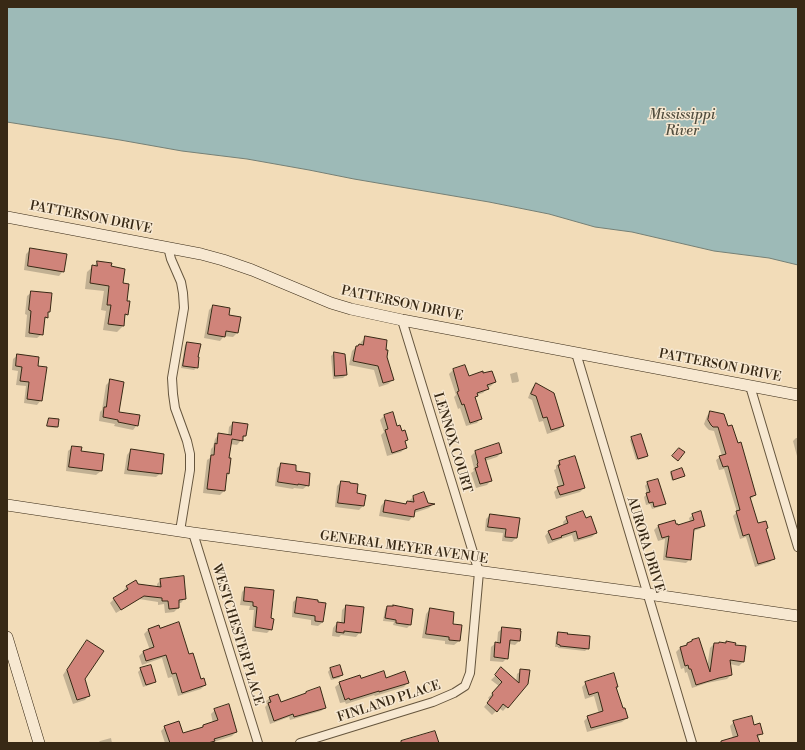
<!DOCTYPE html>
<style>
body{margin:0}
#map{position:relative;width:805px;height:750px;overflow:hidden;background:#f2dcb8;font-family:"Libre Bodoni",serif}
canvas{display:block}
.frame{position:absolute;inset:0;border:8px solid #382915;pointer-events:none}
</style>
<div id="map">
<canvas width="805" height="750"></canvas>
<div class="frame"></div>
</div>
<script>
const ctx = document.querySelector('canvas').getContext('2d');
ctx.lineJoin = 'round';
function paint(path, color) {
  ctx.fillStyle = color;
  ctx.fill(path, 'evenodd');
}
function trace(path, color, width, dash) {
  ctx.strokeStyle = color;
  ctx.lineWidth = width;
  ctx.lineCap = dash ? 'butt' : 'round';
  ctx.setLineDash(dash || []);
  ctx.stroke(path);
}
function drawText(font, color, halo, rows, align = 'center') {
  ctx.font = font + ' "Libre Bodoni",serif';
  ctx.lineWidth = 3;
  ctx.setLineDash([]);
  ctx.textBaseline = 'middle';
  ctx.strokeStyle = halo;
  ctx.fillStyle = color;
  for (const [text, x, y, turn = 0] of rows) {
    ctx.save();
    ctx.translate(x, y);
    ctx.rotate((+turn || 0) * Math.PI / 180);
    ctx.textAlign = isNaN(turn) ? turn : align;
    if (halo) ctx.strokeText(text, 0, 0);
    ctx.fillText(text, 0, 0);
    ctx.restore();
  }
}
const water = new Path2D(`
 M7,7H798V265L769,258L714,251L632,232L595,227L549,214L489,202L354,179L309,170L247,159L182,151L120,140L7,122Z`);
paint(water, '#9dbab7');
trace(water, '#758076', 1);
paint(new Path2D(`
 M31,249L63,271L59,276L24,270L26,254Z
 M98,262L110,267L122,284L126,302L127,314L124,317L123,326L117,332L103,330L106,311L101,310L104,291L85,289L87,272Z
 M32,292L49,311L47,314V317L43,321L42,334L37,338L25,337L27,315L25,314L27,296Z
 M213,306L228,316L237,333L233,337L224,336L220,341L204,338L209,310Z
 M365,338L386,357L393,380L388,384L379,387L374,370L349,365L352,351L356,347L360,345L361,342Z
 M187,343L197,367L194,370L181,368L185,345Z
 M334,353L344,355L346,375L343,378L333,379L331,356Z
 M18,355L37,367L41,400L37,405L24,403L26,386L16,385L18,371L12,370L13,359Z
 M465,367L468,377L495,382L491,386L487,388V389L483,393L477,395L474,399L481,418L477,423L466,426L460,408L458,409L454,397L456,395L449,374L453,370Z
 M517,372L519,381L518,382L512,383L510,374Z
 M111,380L118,412L137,425L133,430L114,426L115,424L99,421L100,412L102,410L106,385Z
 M536,384L563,426L559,430L547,434L543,421L539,422L532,400L528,398L532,388Z
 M710,412L755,495L752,498L749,499L757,525L765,530L773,559L770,562L755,567L746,537L740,539L733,516L737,512L724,469L719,470L716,460L720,457L722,456L714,431L709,430L706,427L704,424L707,416Z
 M384,416L396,427L407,439L404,442L406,448L401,452L387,456L381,435L384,432L380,420Z
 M49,419L57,427L56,428L47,427L48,420Z
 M233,423L245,436L237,445L230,444L228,459V473L226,475L224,491L220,495L203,493L207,460L210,458L211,449L213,447L215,439L219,434L228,436L229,427Z
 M632,438L647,455L645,458L636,460L630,440Z
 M796,438H798L797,456L793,441Z
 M73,447L101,471L96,475L66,471L68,451Z
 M131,450L161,473L156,477L124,474L127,455Z
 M475,452L501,453L497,457L485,461L491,480L487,485L476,488L471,473L474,471L473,469L474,468L471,456Z
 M560,462L584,488L580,492L556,499L554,492L559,487L554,470L556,469V466Z
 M282,464L308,485L303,489L294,488L293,489L275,486L277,468Z
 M671,472L684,476L672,481L670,473Z
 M341,482L356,494L363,506L359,510L335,507L337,486Z
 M647,483L665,504L662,506L652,509L650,504L646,505L644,497L647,494L645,486Z
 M424,493L427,504L432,505L429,508L414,513L413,516L409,521L379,516L381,506L385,501L404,505L407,502H409V501L413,497Z
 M490,515L516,538L512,542L502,541L503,533L485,531L486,519Z
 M693,515L704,525L700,529L693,531L690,559L686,563L663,560L665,539L658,541L654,530L658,526L674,521L676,526H678L690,522L689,518Z
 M567,518L585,520L596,533L592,537L574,542L572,535L548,544L545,536L549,531L564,526L563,522Z
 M161,580L185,598L181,603H178V608L174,612L165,613L164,604L158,605V602L139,599L116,613L110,603L114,599L124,593L123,591L127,586L138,584L157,587V584Z
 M246,588L270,619L271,629L267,633L252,631L254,610H249L250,606L240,605L242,592Z
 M298,598L323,622L318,626L311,625V620L292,617L293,602Z
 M346,606L360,632L356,637L341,635L339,637L332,636L333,628L337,623L341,624L342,610Z
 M388,607L412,610L410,625L407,628L393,625L394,622L383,621L385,609Z
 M430,609L451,625L459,641L454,645L445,644V641L422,638L426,614Z
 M503,628L519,641L515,645L509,644L507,658L503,662L490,661L491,647L496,643H497L498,632Z
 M148,630L189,655L200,680L205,685L201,689L178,696L172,677L168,678L162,658L142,665L139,656L143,652L150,650L144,634Z
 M559,633L588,648L585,651L558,648V647H555L556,636Z
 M87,641L84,679L89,695L85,700L73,704L63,675L83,645Z
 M726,643L734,645L743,662L739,666L730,664L731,675L727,679L707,683L692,688L687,672L685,673L684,668L681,669L676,652L680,648L684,647L687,644L707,668L710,648L714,644Z
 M141,669L155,681L152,684L143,687L138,672Z
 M330,669L342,675L339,678L331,680L328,672Z
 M521,671L527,684L503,711L499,708L492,715L484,707L490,700L488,698L499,686L491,680L498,673L516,682L517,674Z
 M360,679H385L408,682L404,687L375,696L374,695L346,704L345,702L340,703L335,687L340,683Z
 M586,683L617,686L615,688L622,710L627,718L622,722L587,732L584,721L588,717L599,714L594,696L585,699L582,687Z
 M306,693L325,708L321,711L290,720L289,717L270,724L265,707L267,705L266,701L270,698L280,703L304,694Z
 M215,710L236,732L232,736L211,743H165L161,731L165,727L182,735L201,729L203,726L213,723L211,714Z
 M734,722L754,726L762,733L757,738L759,743H728L733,738L730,726Z
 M111,738L112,743H98L100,741Z`), '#0003');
const building = new Path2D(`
 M30,248L67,254L64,272L28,266Z
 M97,261L112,263L111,266L125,269L123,283L129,284L127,301H130L128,315L125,314L124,326L108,324L111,305H107L109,286L90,283L92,265L97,266Z
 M31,291L52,293L50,312H48V318L45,317L43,335L29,333L31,311L29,310Z
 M213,305L230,308L229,315L241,317L238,333L226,331L225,337L208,334Z
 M365,336L387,340L386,350H388L387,357L394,380L383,383L378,366L353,361L356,346H358L359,344L363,345Z
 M187,342L201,344L198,357H199L198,368L183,366Z
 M334,352L345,354L347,375L335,376Z
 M17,354L39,357L38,366L47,367L42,401L27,399L29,382L20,381L22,367L16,366Z
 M465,365L469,376L483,371V373L492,371L496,382L487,385L489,389L477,393L478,396L475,397L482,419L470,423L464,404L462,405L457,392L459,391L453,369Z
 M110,379L124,382L119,412L140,415L138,426L118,422V420L103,417L104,407H106Z
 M536,383L554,393L564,426L551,430L547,417L543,418L536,396L531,394Z
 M710,411L724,414L728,426L732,425L738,443L741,442L756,495L750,497L758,523L766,521L768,528L766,529L775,559L758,564L749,534L743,536L736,511L740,510L728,466L723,467L719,456L726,454L718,427H713L711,425L708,420Z
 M393,412L397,426L400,425L402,431L405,430L408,440L405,441L407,448L392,453L385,430L388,429L384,415Z
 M49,418L59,419L58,427L47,426Z
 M233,422L248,424L246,436H243V441L232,439L229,458H231L229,474L227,473L225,491L207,489L211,455H214L215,443L217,444L218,433L231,435Z
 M641,434L648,456L638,459L631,437Z
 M499,443L502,453L485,458L492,481L480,484L475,468L478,467L477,464L478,463L475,451Z
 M72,446L82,447L81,451L104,454L102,471L69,467Z
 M679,448L685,452L678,461L672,456Z
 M131,449L164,454L162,474L128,470Z
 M575,456L585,488L560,495L557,487L564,485L558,465H560L559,461Z
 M281,463L296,465V471L310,473L309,486L298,484V485L278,482Z
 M682,468L685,476L673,480L671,472Z
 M658,479L666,504L654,507L653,502L649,503L646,493L650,492L647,482Z
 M341,481L350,482V483L358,484L357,493L366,495L364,506L338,503Z
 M424,492L428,503L435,504L415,510L414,517L383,512L385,500L406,504L407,501L414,502L413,496Z
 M583,511L586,518L591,516L597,533L578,539L576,531L561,536L562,537L552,540L548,531L568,523L566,517Z
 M701,511L705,526L694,529L691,560L666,557L669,536L662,538L658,525L675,520L676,524H678V525L694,520L692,514Z
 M490,514L520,518L517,538L505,537L506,529L488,527Z
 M184,576L186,599L179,600V608L169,609L168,601H162V598L144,596L121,610L113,598L128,589L126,586L136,580L138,584L161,587L160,579Z
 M245,587L274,590L271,618L274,619L272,630L255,627L257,607L253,606V602L244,601Z
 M297,597L318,600V602L326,603L323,622L315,621V616L295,613Z
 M346,605L364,607L361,633L344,631V633L336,632L337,622L344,623Z
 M393,605L413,609L411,625L396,623V620L385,618L387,606H393Z
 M430,608L454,612L453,624L462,625L460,641L449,640V637L426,634Z
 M179,622L189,654L193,653L201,679L204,678L206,685L182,693L176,673L172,674L166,655L146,661L143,651L154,647L148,629L159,625L160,628Z
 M502,627L521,629L520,631H521L520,641L510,640L508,659L494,657L495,642L500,643Z
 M558,632L568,633L567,634L590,636L589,649L560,646V645L557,644Z
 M699,638L710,672L714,643H719V642L726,643V641L736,643L735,645L746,646L744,662L730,660L732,675L719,678L696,685L691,669H689L688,665L685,666L680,647L687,645V643L692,641V640Z
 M87,640L104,651L85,679L90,696L77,700L67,670Z
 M151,665L156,682L146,685L140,668Z
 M340,665L343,675L333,678L330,668Z
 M501,667L519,683L520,669L530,670L528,684L508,708L503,704L497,712L487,703L493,695L492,693L502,682L495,675Z
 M384,671L386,678L405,671L409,683L379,692V691L350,700L349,698L345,700L339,682L360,675L361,678Z
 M614,673L618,687H616L623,708H625L628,718L591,728L587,716L603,711L598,692L589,695L585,682Z
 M320,687L326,708L294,717L293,714L274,721L268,703L271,702L269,697L278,694L281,702L306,693V692Z
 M229,704L237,732L214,739L215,741L208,743H170L164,726L179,721L183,733L203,727V725L218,720L214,709Z
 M752,716L754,725L760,723L763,734L757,735L760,743H721V741L738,736L733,721Z
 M435,731L439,743H401V741Z`);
paint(building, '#d0847a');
trace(building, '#382915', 1);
const street = new Path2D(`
 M168,247L171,259L181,282L183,293L184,308L172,378L173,394L175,408L187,441L190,454V470L180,531
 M576,353L692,743
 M750,386L798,547
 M193,533L258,743
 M300,743L433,702L454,693L465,686L470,673L479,572L402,320`);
const secondary = new Path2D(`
 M7,217L201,254L223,260L252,270L331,303L351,309L402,320L798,395
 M7,505L193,533L648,594L798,616
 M7,637L39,743`);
trace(street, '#66563e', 10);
trace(secondary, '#382915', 12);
trace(street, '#f7e8d1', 8);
trace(secondary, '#f7e8d1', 11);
drawText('13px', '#382915', '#f7e8d1', [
 ["PATTERSON DRIVE",91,218,11],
 ["PATTERSON DRIVE",402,304,12],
 ["PATTERSON DRIVE",720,366,11],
 ["LENNOX COURT",452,443,73],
 ["AURORA DRIVE",645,545,73],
 ["GENERAL MEYER AVENUE",404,548,8],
 ["WESTCHESTER PLACE",237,635,73],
 ["FINLAND PLACE",389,702,-18]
]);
drawText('italic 14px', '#514d3e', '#f7e8d1', [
 ["Mississippi",682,116],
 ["River",682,132]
]);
</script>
